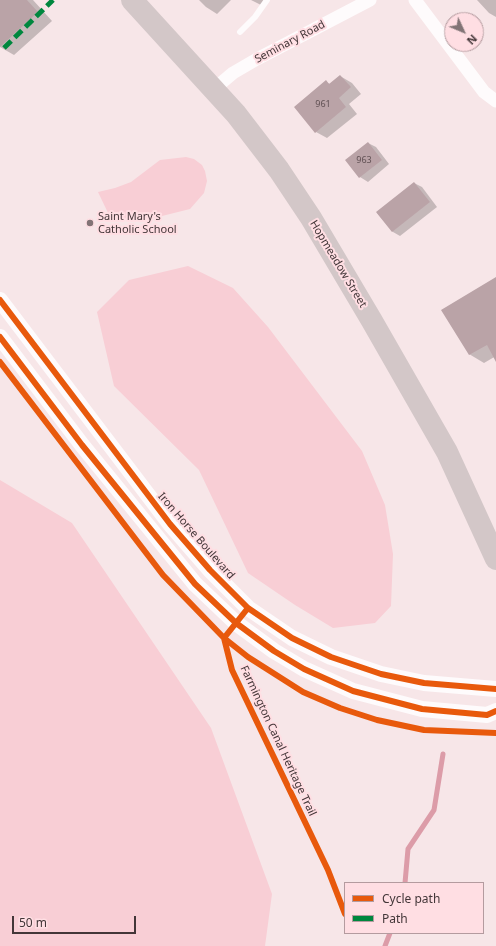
<!DOCTYPE html>
<style>
body{margin:0}
#map{position:relative;width:496px;height:946px;overflow:hidden;background:#f7e6e8;font-family:"Noto Sans",sans-serif}
canvas{display:block}
.legend{position:absolute;left:344px;top:882px;width:140px;height:52px;box-sizing:border-box;background:#ffdee3;border:1px solid #b49b9f;margin:0;padding:5px 7px;list-style:none;font-size:12px;color:#433638}
.legend li{display:flex;align-items:center;gap:8px;height:20px}
.legend b{width:20px;border:1px solid #b49b9f}
.north{position:absolute;left:444px;top:12px;width:40px;height:40px;box-sizing:border-box;background:#ffdee3;border:1px solid #b49b9f;border-radius:50%;rotate:134deg;font-size:11px;font-weight:700;line-height:16px;text-align:center;color:#433638}
.north::after{content:'';display:block;margin:auto;width:14px;height:18px;background:#827476;clip-path:polygon(50% 0,100% 100%,50% 72%,0 100%)}
.scale{position:absolute;left:12px;top:916px;width:124px;height:18px;box-sizing:border-box;border:2px solid #433638;border-top:0;padding-left:5px;font-size:12px;line-height:14px;white-space:nowrap;color:#433638;-webkit-text-stroke:3px #ffdee3;paint-order:stroke}
</style>
<div id="map">
<canvas width="496" height="946"></canvas>
<ul class="legend">
<li><b style="height:5px;background:#e8590c"></b>Cycle path</li>
<li><b style="height:5px;background:#00873e"></b>Path</li>
</ul>
<div class="north">N</div>
<div class="scale">50 m</div>
</div>
<script>
const ctx = document.querySelector('canvas').getContext('2d');
ctx.lineJoin = 'round';
function paint(path, color) {
  ctx.fillStyle = color;
  ctx.fill(path, 'evenodd');
}
function trace(path, color, width, dash) {
  ctx.strokeStyle = color;
  ctx.lineWidth = width;
  ctx.lineCap = dash ? 'butt' : 'round';
  ctx.setLineDash(dash || []);
  ctx.stroke(path);
}
function drawText(font, color, halo, rows, align = 'center') {
  ctx.font = font + ' "Noto Sans",sans-serif';
  ctx.lineWidth = 4;
  ctx.setLineDash([]);
  ctx.textBaseline = 'middle';
  ctx.strokeStyle = halo;
  ctx.fillStyle = color;
  for (const [text, x, y, turn = 0] of rows) {
    ctx.save();
    ctx.translate(x, y);
    ctx.rotate((+turn || 0) * Math.PI / 180);
    ctx.textAlign = isNaN(turn) ? turn : align;
    if (halo) ctx.strokeText(text, 0, 0);
    ctx.fillText(text, 0, 0);
    ctx.restore();
  }
}
paint(new Path2D(`
 M186,157L194,159L202,165L205,171L207,181L204,193L190,209L158,217L132,220L109,215L98,192L115,188L131,182L160,160Z
 M188,266L233,288L268,327L362,451L385,505L393,554L391,606L375,623L333,628L295,605L248,573L199,470L114,386L97,312L129,280Z
 M0,480L72,523L211,728L272,894L265,946H0Z`), '#f8ced5');
paint(new Path2D(`
 M0,0H33L52,21L14,55L0,47Z
 M199,0H231L217,14L206,7Z
 M251,0H266L261,5Z
 M477,0H496V17L489,13Z
 M340,76L352,83L361,94L349,104L357,114L327,138L316,132L326,82L330,84Z
 M368,143L376,147L389,164L368,182L360,177Z
 M414,183L422,187L437,207L400,236L393,232L377,213Z
 M496,278V356L484,363L469,354Z`), '#0003');
trace(new Path2D(`
 M405,883L408,849L434,810L443,754
 M385,946L390,933`), '#dc9ca8', 5);
paint(new Path2D(`
 M0,0H27L38,12L0,47Z
 M340,75L351,87L339,98L346,107L315,133L294,107L326,80L329,84Z
 M368,142L382,160L359,178L345,160Z
 M414,182L430,202L392,232L376,212Z
 M496,277V362L487,345L469,355L441,310Z`), '#baa3a7');
trace(new Path2D(`
 M240,32L255,17L267,0`), '#fefbfc', 6);
trace(new Path2D(`
 M415,0L484,92L496,101
 M214,89L233,73L257,59L370,0`), '#fefbfc', 13);
trace(new Path2D(`
 M0,300L170,524L210,570L248,608L292,638L331,657L381,674L424,683L496,689
 M0,337L82,445L195,584L236,623L274,651L304,669L353,691L422,709L487,715L496,711`), '#fefbfc', 16);
trace(new Path2D(`
 M132,0L236,114L279,170L311,218L372,321L447,452L496,559`), '#d3c7c8', 22);
trace(new Path2D(`
 M4,48L53,0`), '#00873e', 5, [10, 5]);
trace(new Path2D(`
 M0,300L170,524L210,570L248,608L292,638L331,657L381,674L424,683L496,689
 M0,337L82,445L195,584L236,623L274,651L304,669L353,691L422,709L487,715L496,711
 M0,362L163,575L224,638L232,670L328,870L345,914
 M248,608L224,638L248,657L303,692L340,708L377,720L424,730L496,733`), '#e8590c', 6);
for (const [x, y, r, color] of [
 [90,223,4,"#827476"]
]) {
  const dot = new Path2D();
  dot.arc(x, y, r, 0, 2 * Math.PI);
  ctx.fillStyle = color;
  ctx.fill(dot);
  trace(dot, '#ffdee3', 1.5);
}
drawText('9px', '#615154', null, [
 ["961",323,104],
 ["963",364,160]
]);
drawText('11px', '#433638', '#ffdee3', [
 ["Seminary Road",290,42,-28],
 ["Hopmeadow Street",338,264,59],
 ["Iron Horse Boulevard",196,536,49],
 ["Farmington Canal Heritage Trail",278,741,65]
]);
drawText('11px', '#433638', '#ffdee3', [
 ["Saint Mary's",98,217],
 ["Catholic School",98,230]
], 'left');
</script>
